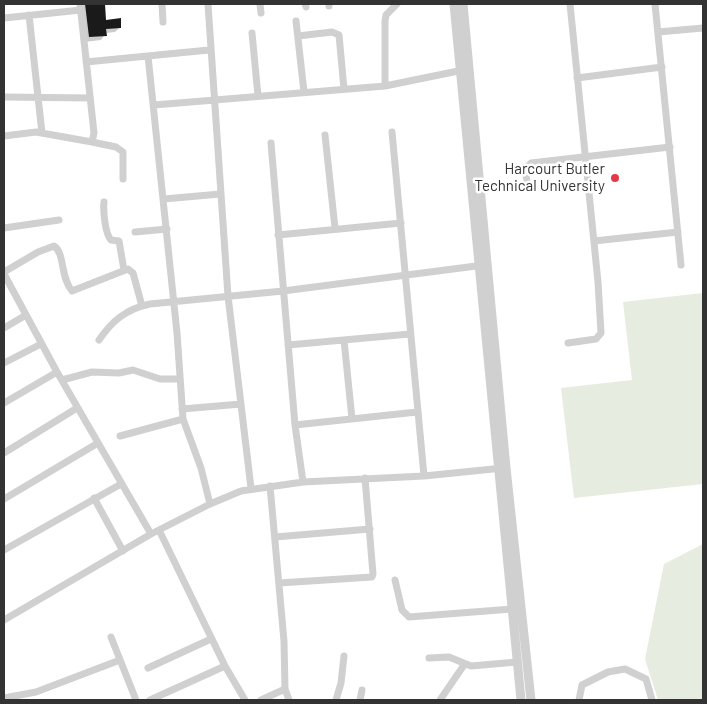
<!DOCTYPE html>
<style>
body{margin:0}
#map{position:relative;width:707px;height:704px;overflow:hidden;background:#fff;font-family:Barlow,sans-serif}
canvas{display:block}
.frame{position:absolute;inset:0;border:5px solid #333;pointer-events:none}
</style>
<div id="map">
<canvas width="707" height="704"></canvas>
<div class="frame"></div>
</div>
<script>
const ctx = document.querySelector('canvas').getContext('2d');
ctx.lineJoin = 'round';
function paint(path, color) {
  ctx.fillStyle = color;
  ctx.fill(path, 'evenodd');
}
function trace(path, color, width, dash) {
  ctx.strokeStyle = color;
  ctx.lineWidth = width;
  ctx.lineCap = dash ? 'butt' : 'round';
  ctx.setLineDash(dash || []);
  ctx.stroke(path);
}
function drawText(font, color, halo, rows, align = 'center') {
  ctx.font = font + ' Barlow,sans-serif';
  ctx.lineWidth = 5;
  ctx.setLineDash([]);
  ctx.textBaseline = 'middle';
  ctx.strokeStyle = halo;
  ctx.fillStyle = color;
  for (const [text, x, y, turn = 0] of rows) {
    ctx.save();
    ctx.translate(x, y);
    ctx.rotate((+turn || 0) * Math.PI / 180);
    ctx.textAlign = isNaN(turn) ? turn : align;
    if (halo) ctx.strokeText(text, 0, 0);
    ctx.fillText(text, 0, 0);
    ctx.restore();
  }
}
paint(new Path2D(`
 M703,293V484L574,498L561,388L632,380L623,302Z
 M703,544V700H658L645,659L664,564Z`), '#e6ecdf');
paint(new Path2D(`
 M81,4H104L105,21L120,27L115,32L106,33L101,40L84,42Z`), '#0003');
paint(new Path2D(`
 M85,4H105L106,20L121,18V28L106,29L107,36L89,37Z`), '#1a1a1a');
trace(new Path2D(`
 M162,4L163,22
 M208,4L228,296L251,488
 M260,4L261,13
 M305,4L306,7
 M329,4V6
 M655,4L681,265
 M29,15L42,133
 M4,18L81,10
 M296,21L304,92
 M658,32L703,28
 M252,33L258,96
 M298,36L332,32L339,35L344,89
 M148,56L177,333L183,419L201,468L210,504
 M86,62L209,50
 M577,78L662,67
 M385,86V21L386,15L397,4
 M4,97L90,98
 M154,105L385,86L463,70
 M392,132L424,476
 M325,135L335,228
 M4,136L36,132L92,142L94,133L80,4
 M92,142L116,147L123,152V179
 M271,143L295,425L303,482
 M527,181L525,169L531,163L670,147
 M164,199L220,194
 M104,202C103,210 105,234 111,240L119,241L124,270
 M4,228L59,220
 M135,232L167,229
 M278,235L401,223
 M594,241L678,232
 M4,272L38,252L54,246C65,253 60,277 72,291L128,269L133,273L142,306
 M4,274L57,372L151,534
 M4,328L26,315
 M99,340C112,321 126,309 150,304L283,291L484,265
 M344,340L352,419
 M568,343L596,339L601,333L598,282L570,4
 M288,345L410,334
 M4,363L41,344
 M62,380L92,372L119,373L133,370L160,379H180
 M4,403L57,372
 M182,409L241,404
 M295,425L417,412
 M120,436L183,419
 M4,453L77,408
 M270,486L284,641L285,689L289,700
 M94,498L123,551
 M4,499L98,443
 M159,530L225,666L245,700
 M275,537L370,529
 M4,550L121,484
 M395,580L402,610L409,617L512,609
 M279,583L372,577L373,574L365,478
 M4,620L151,534L210,504L241,491L303,482L424,476L503,468
 M111,637L136,700
 M429,658L449,657L471,666L517,662
 M148,668L211,639
 M4,698L36,692L120,660
 M150,700L225,666
 M261,700L285,689
 M336,700L341,683L344,656
 M360,700L362,690
 M440,700L464,665
 M579,700L582,685L608,672L625,669L646,679L652,700`), '#d0d0d0', 7);
trace(new Path2D(`
 M454,4L521,700
 M463,4L506,468L531,700`), '#d0d0d0', 9);
for (const [x, y, r, color] of [
 [615,178,5,"#e63946"]
]) {
  const dot = new Path2D();
  dot.arc(x, y, r, 0, 2 * Math.PI);
  ctx.fillStyle = color;
  ctx.fill(dot);
  trace(dot, '#fff', 2);
}
drawText('15px', '#333', '#fff', [
 ["Harcourt Butler",605,169],
 ["Technical University",605,186]
], 'right');
</script>
